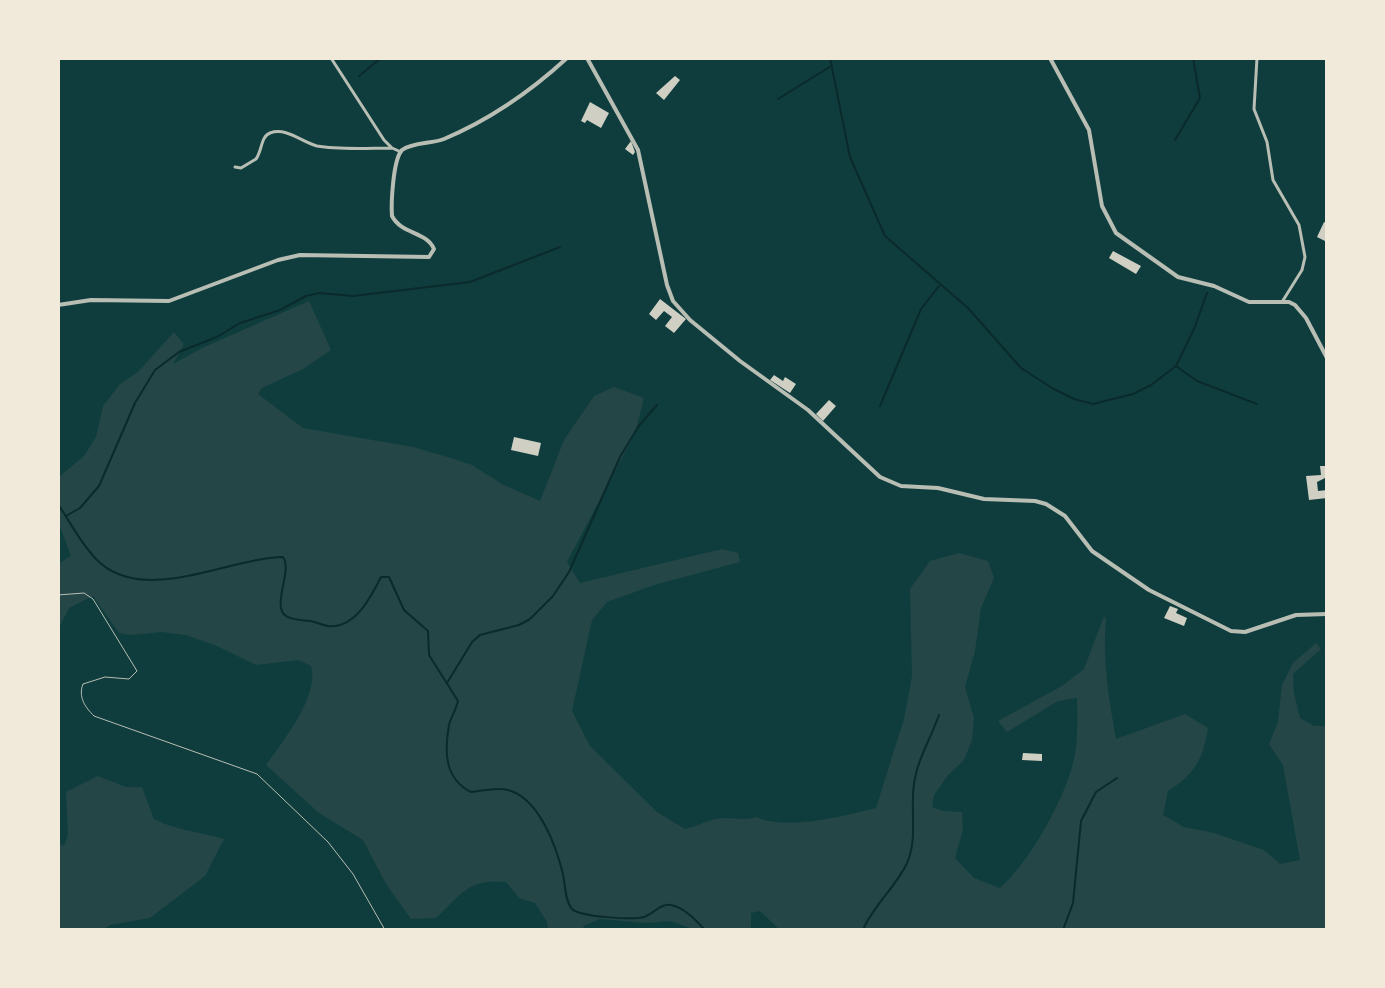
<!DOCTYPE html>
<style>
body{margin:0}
#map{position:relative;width:1385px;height:988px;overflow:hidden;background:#0f3d3e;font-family:Poppins,sans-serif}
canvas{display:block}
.frame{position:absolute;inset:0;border:60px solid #f1e9da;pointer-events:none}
</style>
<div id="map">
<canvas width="1385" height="988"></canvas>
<div class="frame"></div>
</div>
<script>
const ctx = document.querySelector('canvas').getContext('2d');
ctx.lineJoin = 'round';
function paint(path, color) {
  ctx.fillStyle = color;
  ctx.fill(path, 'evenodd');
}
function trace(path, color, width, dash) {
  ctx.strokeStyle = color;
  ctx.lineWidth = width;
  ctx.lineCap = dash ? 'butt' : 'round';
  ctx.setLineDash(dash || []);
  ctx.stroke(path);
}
paint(new Path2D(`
 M309,301L331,350L303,369L262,388L258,394L303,428L413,447L451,458L472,465L502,484L540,501L564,440L594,396L614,387L644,398L635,433L567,562L580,583L722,549L738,553L740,562L654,585L607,602L592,620L572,711L590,746L657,812L685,829C696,827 705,821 716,819C730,816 742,822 756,817C789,831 842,816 876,808L904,719L912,676L910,589L930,561L959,553L988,561L994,578L981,608L975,651L965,687L974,718L972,740L964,760L948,775L934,795L932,807L943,811L962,812L963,829L955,858L974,878L1000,888C1031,861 1072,788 1076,747C1078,731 1077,714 1077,698L1058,701L1007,732L998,721L1062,686L1084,669L1104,616L1106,619C1102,660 1109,699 1116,739L1185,714L1208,728C1203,759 1195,774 1168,791L1163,815L1184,827L1214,833L1264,850L1280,864L1300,860L1283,765L1269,744L1278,722L1282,685L1293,663L1316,643L1321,649L1293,674L1294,693L1300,718L1314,726H1327V930H780L760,911L751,913V930H695L671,921L647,923L600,919L583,926L585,930H548L547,922L535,903L519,898L506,882C468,878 462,894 436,918L411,919L386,884L363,840L319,813L266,765C283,741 320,695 311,666L298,660L256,665L217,646L186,635L162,632L130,635L119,633L93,596L69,608L58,630V564L71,556L58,521V476H60L84,456L96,437L103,406L120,384L138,372L174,332L184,344L173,364L202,348Z
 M98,776L126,787H142L154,819C174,830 201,832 224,839L205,876L150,918L110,925L102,930H58V843L64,846L68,835L66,792Z`), '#244646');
trace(new Path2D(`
 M830,58L850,157L885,236L968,308L1021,368L1052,388L1074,399L1093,404L1133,394L1151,385L1176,366L1194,329L1207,293
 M359,76L381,58
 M778,99L831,66
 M1175,140L1200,98L1193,58
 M1176,366L1197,381L1257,404
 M880,406L921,309L939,286
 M58,504C70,522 81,544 97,560C143,606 228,558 283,557C293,571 271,606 286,616C291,620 303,620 310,621C316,622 322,625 328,626C355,629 371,597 381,577H389L404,610L428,631L429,655L458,701C456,710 451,717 449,725C444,753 445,779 471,792C483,791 496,787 508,790C539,798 556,846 563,874C565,884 565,901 572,909C580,917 633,920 644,917C653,914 661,903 671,905C683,907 697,921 705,930
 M66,516L80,508L99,486L135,403L155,370L179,352L217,337L240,323L280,310L306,296L319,293L353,296L470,282L560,247
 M447,683L472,642L480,635L519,625L530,619L553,596L569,572L620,457L638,427L657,405
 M863,930C872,907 896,887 907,863C918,839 910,810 914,784C917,760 931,738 939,715
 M1063,930L1073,903L1081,821L1096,792L1117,778`), '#0a2a2b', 2);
paint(new Path2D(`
 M675,76L680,80L664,100L656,93Z
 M590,102L609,113L601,128L587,120L585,123L581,121Z
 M631,141L635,152L633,155L625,149Z
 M1324,222L1327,224V242L1317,237Z
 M1113,251L1141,266L1136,274L1109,258Z
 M660,299L686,319L674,333L665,326L672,317L664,311L656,320L649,314Z
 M774,375L783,381L785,377L796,384L790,393L770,380Z
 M829,400L836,406L823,421L816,414Z
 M514,437L541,443L538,456L511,450Z
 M1320,466H1327V477L1317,482L1318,491L1327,490V498L1309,500L1306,476L1321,475Z
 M1170,606L1178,609L1176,613L1187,618L1184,626L1164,618Z
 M1023,753L1042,754V761L1022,760Z`), '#cfcfc3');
trace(new Path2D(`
 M58,595L84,593L93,599L137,671L129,679L105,677L83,684C78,697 85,707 94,716L257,774L328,842L353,874L385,930`), '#b8beb3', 1);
trace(new Path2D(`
 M331,58L384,140L392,148
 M1257,58L1254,109L1267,142L1273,180L1299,225L1305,257L1302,270L1282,302
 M235,167L241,168L256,159C262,151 261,136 270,133C287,127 301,142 317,146C339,150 369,148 392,148L401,152`), '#b8beb3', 3);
trace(new Path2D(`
 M587,58L638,150L667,285L673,301L690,320L740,361L808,410L880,477L901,486L938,488L984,499L1035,501L1046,504L1065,516L1092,551L1149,590L1231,631L1245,632L1296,615L1327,614
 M1050,58L1089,130L1102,206L1116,233L1178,277L1214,286L1249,302H1289L1295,305L1306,318L1327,358
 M58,305L91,300L169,301L278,260L300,255L429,257L434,249C426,231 402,235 392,216C391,204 393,159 402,150C413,142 432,144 444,139C489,120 531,91 567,58`), '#b8beb3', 4);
</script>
